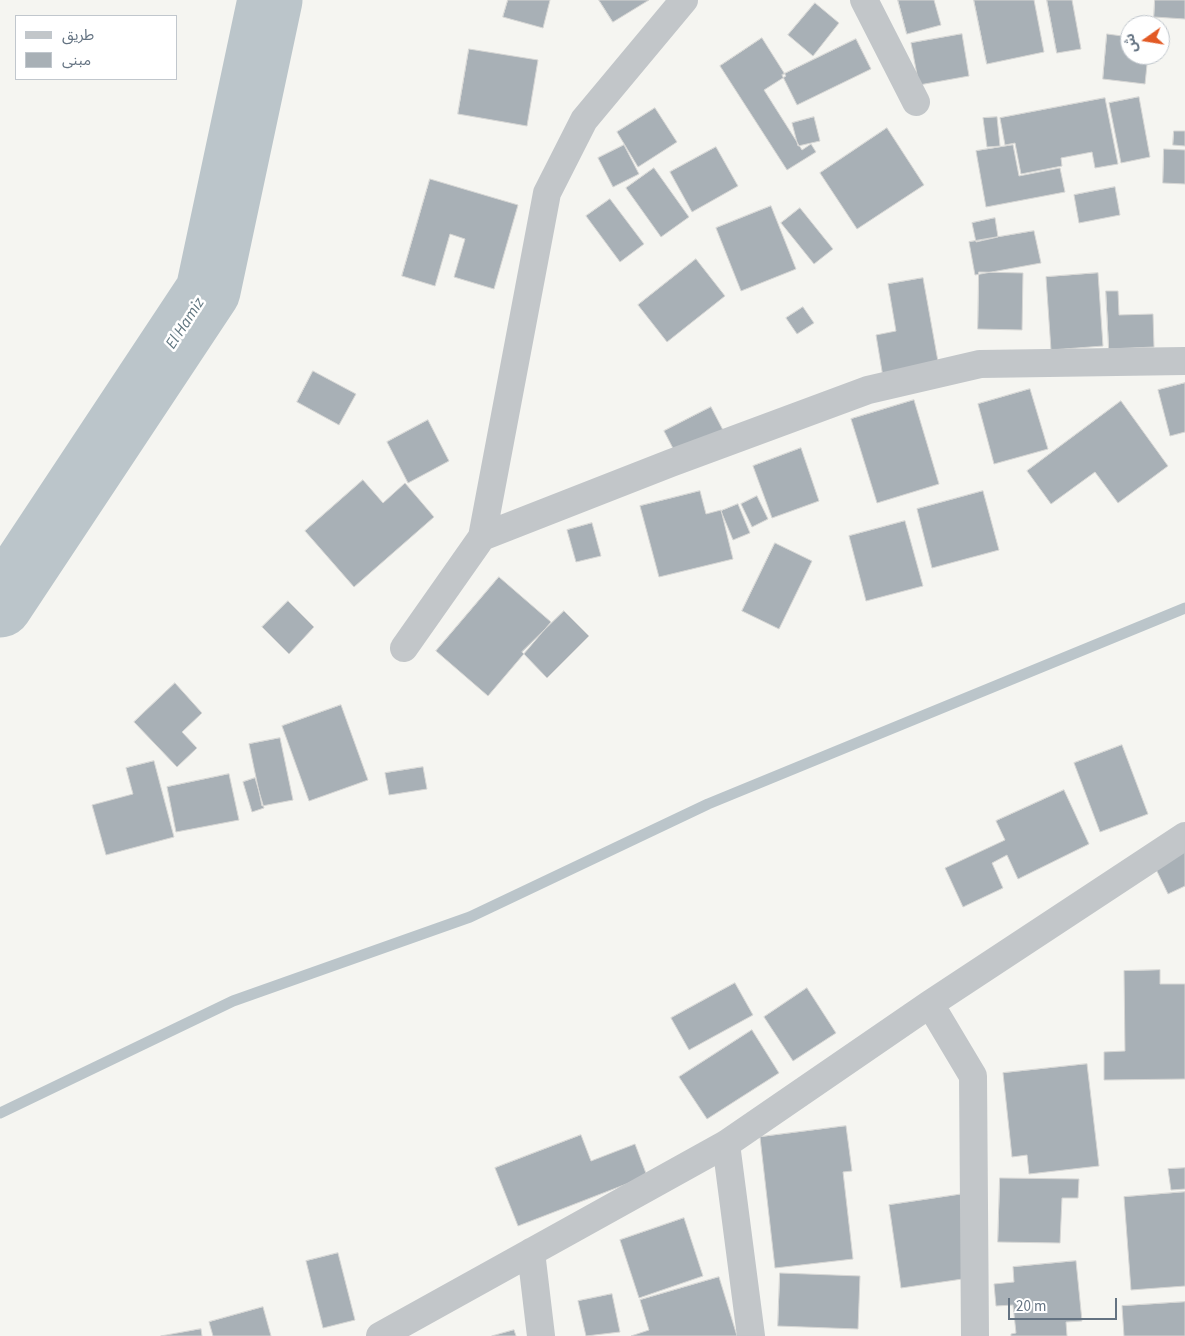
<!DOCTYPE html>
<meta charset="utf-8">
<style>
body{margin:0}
#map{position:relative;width:1185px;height:1336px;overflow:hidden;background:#f5f5f1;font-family:"Source Sans 3","Noto Sans Arabic",sans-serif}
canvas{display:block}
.legend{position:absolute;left:15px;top:15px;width:162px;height:65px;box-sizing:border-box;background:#fff;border:1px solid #c1c7cd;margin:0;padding:6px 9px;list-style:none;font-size:15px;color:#647382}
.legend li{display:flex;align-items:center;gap:10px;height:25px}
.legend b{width:25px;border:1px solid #c1c7cd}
.north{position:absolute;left:1120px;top:15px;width:50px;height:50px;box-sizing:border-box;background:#fff;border:1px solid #c1c7cd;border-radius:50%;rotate:257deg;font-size:14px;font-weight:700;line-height:20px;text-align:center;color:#647382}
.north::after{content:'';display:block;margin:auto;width:18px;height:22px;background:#e25a25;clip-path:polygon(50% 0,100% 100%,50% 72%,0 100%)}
.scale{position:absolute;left:1008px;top:1298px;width:109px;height:22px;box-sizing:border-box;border:2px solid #647382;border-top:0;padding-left:6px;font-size:15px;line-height:18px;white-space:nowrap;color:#647382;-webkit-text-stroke:4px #fff;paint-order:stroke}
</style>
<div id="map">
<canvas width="1185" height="1336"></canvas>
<ul class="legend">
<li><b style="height:6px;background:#c2c6c9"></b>طريق</li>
<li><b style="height:14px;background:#a8b0b6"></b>مبنى</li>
</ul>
<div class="north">ش</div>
<div class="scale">20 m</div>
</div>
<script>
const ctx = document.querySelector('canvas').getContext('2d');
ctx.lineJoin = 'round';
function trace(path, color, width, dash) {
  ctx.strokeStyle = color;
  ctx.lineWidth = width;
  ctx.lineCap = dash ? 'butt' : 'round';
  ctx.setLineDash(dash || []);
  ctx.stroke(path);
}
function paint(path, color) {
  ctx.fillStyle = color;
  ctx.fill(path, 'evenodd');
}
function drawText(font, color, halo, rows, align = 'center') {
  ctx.font = font + ' "Source Sans 3",sans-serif';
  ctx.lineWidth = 5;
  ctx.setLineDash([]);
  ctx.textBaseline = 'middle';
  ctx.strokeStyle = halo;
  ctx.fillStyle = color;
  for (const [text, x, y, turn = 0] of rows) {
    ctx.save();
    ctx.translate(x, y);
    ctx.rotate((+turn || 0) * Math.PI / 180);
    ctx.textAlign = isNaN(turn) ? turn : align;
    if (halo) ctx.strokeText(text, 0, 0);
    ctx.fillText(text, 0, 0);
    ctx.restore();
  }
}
trace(new Path2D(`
 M0,1113L233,1001L470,917L708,804L1185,608`), '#bbc5ca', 11);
trace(new Path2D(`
 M0,605L208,291L270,0`), '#bbc5ca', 65);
const building = new Path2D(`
 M508,0H550L543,28L503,17Z
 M599,0H649L613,22Z
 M898,0H934L941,25L907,34Z
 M974,0H1034L1044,52L987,64Z
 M1047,0H1072L1081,49L1057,53Z
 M1155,0H1185V19L1154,17Z
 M815,3L839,23L813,56L788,35Z
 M962,34L969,76L919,85L911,43Z
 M1107,34L1130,37V55H1148L1145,84L1103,79Z
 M762,38L786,76L764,90L802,150L811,144L816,152L787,170L720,66Z
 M856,39L871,69L797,105L782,75Z
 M469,49L538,60L527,126L458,114Z
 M1139,97L1150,157L1121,163L1109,103Z
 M1105,98L1118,164L1095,168L1092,152L1061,158L1062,166L1021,174L1015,143L1005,145L1000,118Z
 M655,108L677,142L638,167L617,132Z
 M814,117L820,141L798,146L792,123Z
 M997,117L1000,146L987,147L983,118Z
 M887,128L924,185L857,229L820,173Z
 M1174,131H1185V146L1173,145Z
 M624,145L639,174L613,187L598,158Z
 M1013,145L1019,176L1060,168L1065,192L986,207L976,151Z
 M716,147L738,186L692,212L670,172Z
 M1164,149L1185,150V184L1163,183Z
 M654,168L689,217L661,237L626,188Z
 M430,179L518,205L494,289L454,277L465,239L450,234L435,286L402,276Z
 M1115,187L1120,215L1079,223L1074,195Z
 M610,199L644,244L620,262L586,216Z
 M771,206L796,269L741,291L716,228Z
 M800,208L833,249L814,264L781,223Z
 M995,218L998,237L976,242L972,223Z
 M1034,231L1041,263L975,275L969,242Z
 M696,259L725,296L667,342L638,305Z
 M979,272L1023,273L1022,330L978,329Z
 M1098,273L1103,346L1051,350L1046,277Z
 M923,278L939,367L883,377L876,335L896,331L888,284Z
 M1106,291H1118L1119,315L1153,314L1154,347L1109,349Z
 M803,307L814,323L797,334L786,318Z
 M313,371L356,394L339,425L297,402Z
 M1185,383V432L1170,436L1158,390Z
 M1030,389L1048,449L994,464L978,404Z
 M914,400L939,484L877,503L851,419Z
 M1121,401L1168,466L1118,503L1095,472L1051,504L1027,471Z
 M711,407L724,432L677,456L664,431Z
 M428,420L449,461L408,483L387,442Z
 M801,448L819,501L772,518L753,466Z
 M363,480L383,503L405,483L434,517L354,587L305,531Z
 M700,491L706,514L721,510L733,559L659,577L640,506Z
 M983,491L999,550L932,568L917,509Z
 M757,496L768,519L752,527L741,504Z
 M738,504L750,533L733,540L721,511Z
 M905,521L923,586L866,601L849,536Z
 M592,523L601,556L576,562L567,530Z
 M775,543L812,561L779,629L742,611Z
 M499,577L551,622L488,696L436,651Z
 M288,601L314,627L289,654L262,627Z
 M564,611L589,636L547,678L522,652Z
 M175,683L202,713L182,732L197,748L177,767L134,722Z
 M341,705L368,780L309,801L282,726Z
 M280,738L293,800L262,806L249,744Z
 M1122,745L1148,814L1100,832L1074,763Z
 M154,761L174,837L106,855L92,805L133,794L126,768Z
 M423,767L427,789L389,795L385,773Z
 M229,774L239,820L176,832L167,787Z
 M255,778L264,808L252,812L243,782Z
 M1064,790L1089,844L1018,879L1007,855L992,863L1003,888L963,907L945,868L1005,840L996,821Z
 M1185,849V886L1168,894L1151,859Z
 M1160,970V984H1185V1079L1104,1080V1052L1125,1051L1124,971Z
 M735,983L753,1015L689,1050L671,1018Z
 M807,988L836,1033L793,1061L764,1017Z
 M752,1030L779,1073L707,1119L679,1077Z
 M1087,1064L1099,1166L1029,1174L1027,1155L1012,1157L1003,1073Z
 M846,1126L852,1171L843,1172L853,1259L775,1268L760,1137Z
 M581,1135L591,1161L635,1144L647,1176L518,1226L495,1168Z
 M1185,1168V1189L1171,1190L1168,1169Z
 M1000,1178L1079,1179L1078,1198H1062L1060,1243L998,1242Z
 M1185,1192V1286L1131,1290L1124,1197Z
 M970,1193L983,1276L901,1288L889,1205Z
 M684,1218L703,1276L639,1298L620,1240Z
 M338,1253L355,1320L323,1328L306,1261Z
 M1076,1261L1082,1321L1066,1322L1067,1336H1011V1334L1016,1333L1013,1305L996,1306L994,1284L1014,1282L1013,1267Z
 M780,1273L860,1276L858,1329L778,1326Z
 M719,1277L737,1336H631L649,1330L640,1300Z
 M612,1294L620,1332L586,1336L578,1301Z
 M1185,1302V1336H1124L1122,1306Z
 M263,1307L271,1336H213L209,1322Z
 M201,1329L202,1336H161Z
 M514,1330L516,1336H492Z`);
paint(building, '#a8b0b6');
trace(building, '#d6d6d4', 1);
trace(new Path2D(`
 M684,0L584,120L547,193L482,537L671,463L868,390L980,364L1185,361
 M864,0L916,102
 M404,648L482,537
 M930,1004L973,1076L975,1336
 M726,1144L751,1336
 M531,1252L541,1336
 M380,1336L726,1144L930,1004L1185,836`), '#c2c6c9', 28);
drawText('italic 16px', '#5f757f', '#fff', [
 ["El Hamiz",186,324,-57]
]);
</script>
